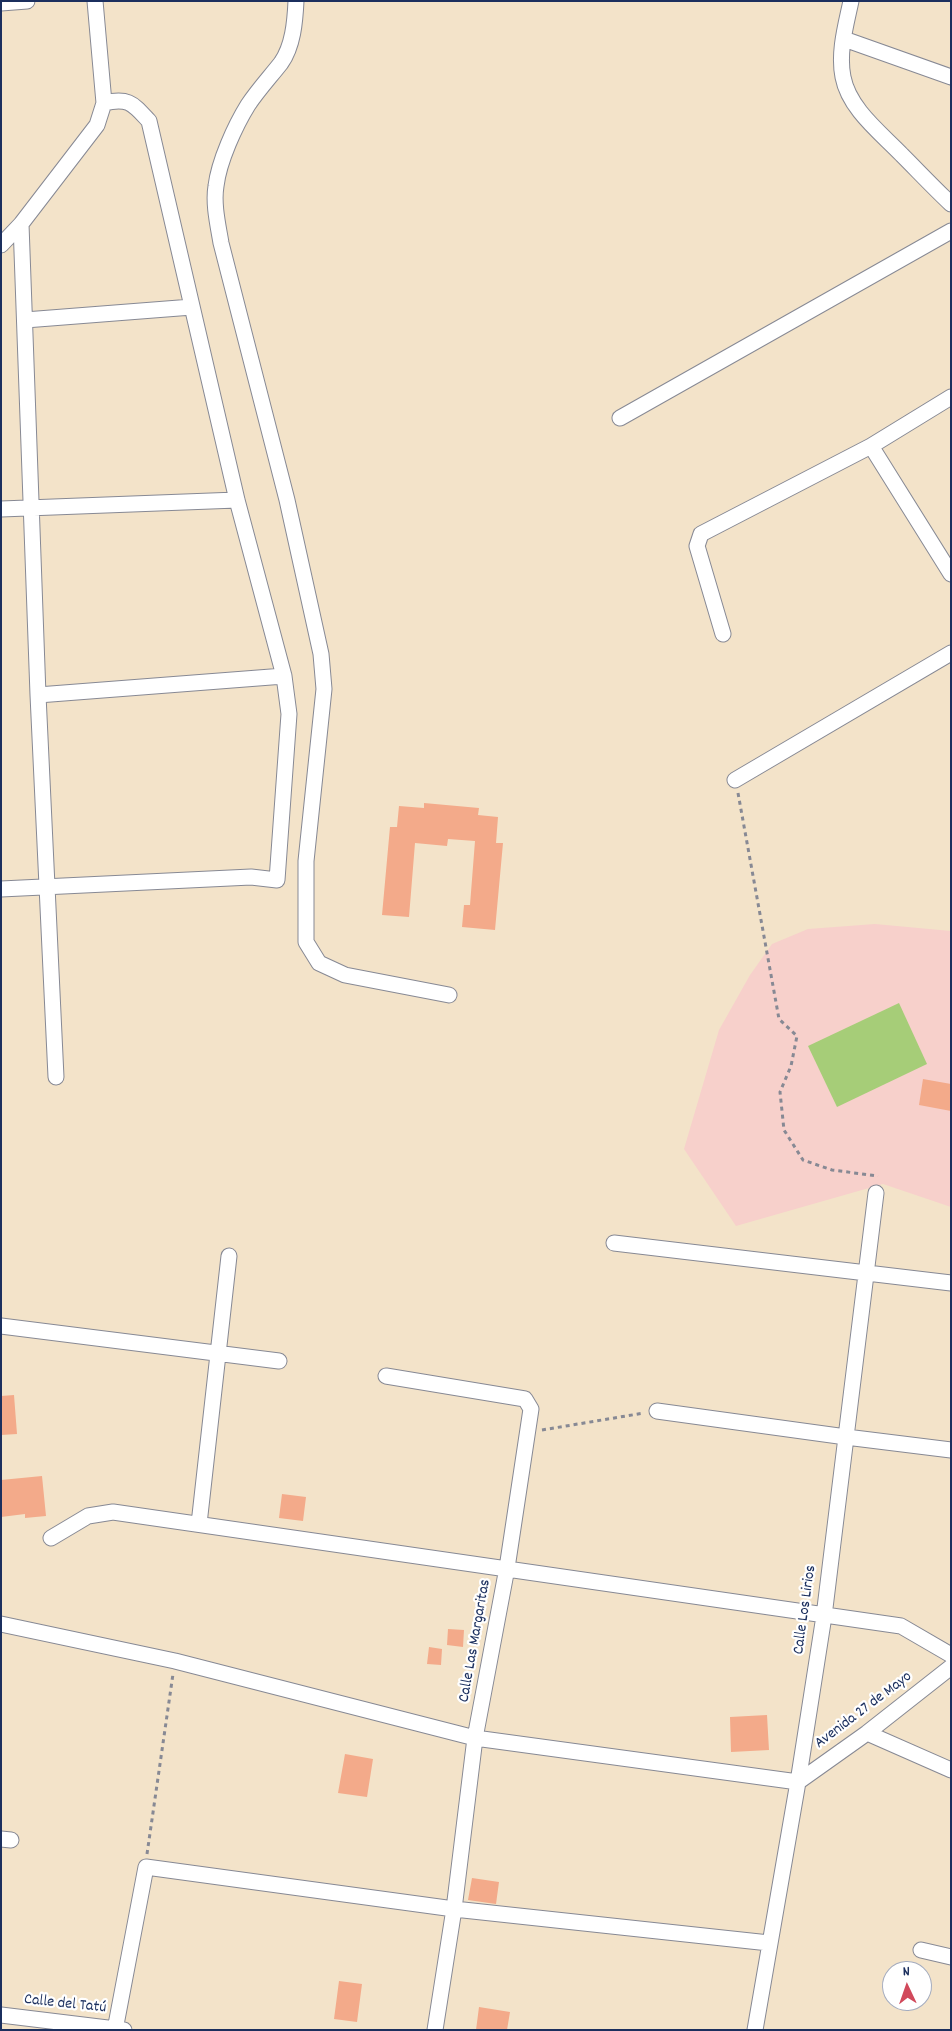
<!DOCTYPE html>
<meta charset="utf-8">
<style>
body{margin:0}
#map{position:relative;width:952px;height:2031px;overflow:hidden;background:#f3e3c9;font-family:Dekko,sans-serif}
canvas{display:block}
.frame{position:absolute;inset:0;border:2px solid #1b2f5e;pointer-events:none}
.north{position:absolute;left:882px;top:1961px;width:50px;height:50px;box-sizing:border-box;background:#fff;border:1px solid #a4acbf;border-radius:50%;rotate:357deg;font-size:14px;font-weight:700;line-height:20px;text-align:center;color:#1b2f5e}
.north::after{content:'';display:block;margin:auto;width:18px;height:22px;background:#d1495b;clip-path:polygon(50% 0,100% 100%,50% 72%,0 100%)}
</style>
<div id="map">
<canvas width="952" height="2031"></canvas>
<div class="frame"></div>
<div class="north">N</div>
</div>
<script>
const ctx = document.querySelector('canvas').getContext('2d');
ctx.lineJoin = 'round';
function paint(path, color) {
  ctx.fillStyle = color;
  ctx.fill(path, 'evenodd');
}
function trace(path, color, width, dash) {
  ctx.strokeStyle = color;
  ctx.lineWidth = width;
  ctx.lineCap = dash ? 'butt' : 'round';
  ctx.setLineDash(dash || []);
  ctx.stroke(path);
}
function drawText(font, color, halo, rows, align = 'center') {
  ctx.font = font + ' Dekko,sans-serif';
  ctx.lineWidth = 4.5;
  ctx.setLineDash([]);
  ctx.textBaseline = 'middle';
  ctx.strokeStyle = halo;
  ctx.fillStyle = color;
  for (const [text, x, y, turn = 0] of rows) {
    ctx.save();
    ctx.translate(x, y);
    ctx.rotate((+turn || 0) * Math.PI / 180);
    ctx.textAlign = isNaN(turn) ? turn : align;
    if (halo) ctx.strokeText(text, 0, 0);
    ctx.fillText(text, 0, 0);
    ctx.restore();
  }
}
paint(new Path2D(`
 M875,924L951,931V1207L883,1184L736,1226L684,1149L719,1030L750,975L772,944L808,929Z`), '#f7d0cb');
paint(new Path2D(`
 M899,1003L927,1064L837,1107L808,1046Z`), '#a6cd78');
paint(new Path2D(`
 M424,803L479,808L478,815L498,817L496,843H503L495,930L462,927L464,905H470L475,841L448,839L447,846L415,843L409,917L382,915L390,827H397L399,806L424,808Z
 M923,1079L951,1084V1111L919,1105Z
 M14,1395L17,1434L1,1435V1396Z
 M42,1476L46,1516L25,1518V1514L1,1517V1480Z
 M282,1494L306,1497L303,1521L279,1518Z
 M448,1629L464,1630L463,1647L447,1645Z
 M429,1647L442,1649L441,1665L427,1664Z
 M767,1715L769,1750L731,1752L730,1717Z
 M345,1754L373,1759L367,1797L338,1793Z
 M472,1878L499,1882L496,1904L468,1900Z
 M339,1981L362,1984L357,2022L334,2019Z
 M479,2007L510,2012L507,2030H476Z`), '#f3aa8a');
const minor = new Path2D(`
 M95,1L104,103
 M296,1C295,22 293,46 281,63C270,77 258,90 248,105C235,126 219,161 216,186C213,204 218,225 221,243L287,500L321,654L324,689L306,861V942L319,963L345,975L449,995
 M851,1C846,25 838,52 843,77C849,109 881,133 902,155C918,171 934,188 951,204
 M1,3L27,1
 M844,39L951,77
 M21,224L38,695L56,1077
 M1,245L21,224L97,125L104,103C129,97 133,104 149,121L237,500L284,676L289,714L277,880L251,877L1,889
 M25,320L192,307
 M620,418L951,231
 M871,446L951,574
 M1,509L237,500
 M723,634L697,546L701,534L871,446L951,397
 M38,695L284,676
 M735,780L951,653
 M614,1243L951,1283
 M1,1326L279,1361
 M386,1376L525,1399L531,1409L507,1568L475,1738L454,1909L435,2030
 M657,1411L846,1437L951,1450
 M199,1524L229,1256
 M51,1538L88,1516L113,1512L901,1626L951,1655
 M1,1624L175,1661L475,1738L798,1782
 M867,1733L951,1770
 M798,1782L867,1733L951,1667
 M1,1839L11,1840
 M921,1950L951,1957
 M1,2015L124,2030
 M115,2030L146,1867L454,1909L769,1943
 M755,2030L798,1782L824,1616L876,1193`);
trace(minor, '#878994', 17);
trace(new Path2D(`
 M738,793L779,1019L797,1036L791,1066L780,1092L784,1130L803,1160L832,1170L878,1176
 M542,1430L644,1413
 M147,1854L173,1674`), '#878994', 3, [4, 4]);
trace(minor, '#fff', 15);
drawText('16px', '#1b2f5e', '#fff', [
 ["Calle Los Lirios",806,1610,-82],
 ["Calle Las Margaritas",476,1641,-80],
 ["Avenida 27 de Mayo",864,1711,-37],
 ["Calle del Tatú",65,2005,6]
]);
</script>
